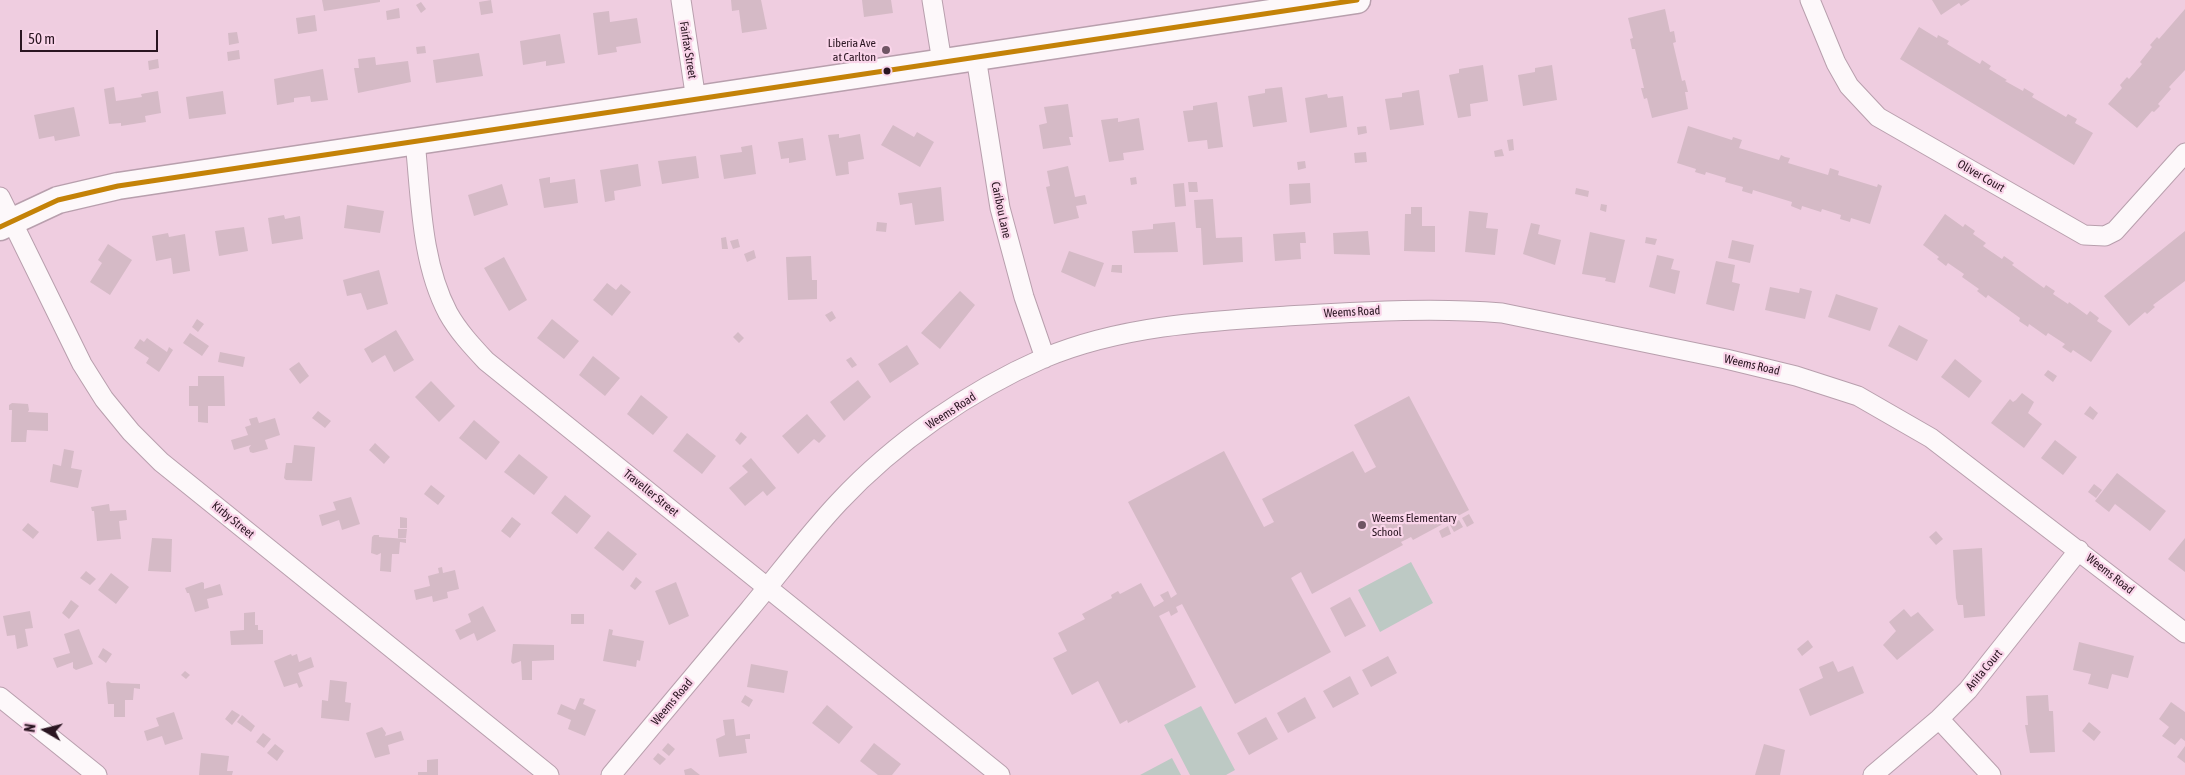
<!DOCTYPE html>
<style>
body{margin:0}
#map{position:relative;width:2185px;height:775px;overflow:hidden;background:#efcde0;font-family:"Asap Condensed",sans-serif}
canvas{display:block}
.north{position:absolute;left:20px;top:705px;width:50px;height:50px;-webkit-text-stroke:4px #fad5ea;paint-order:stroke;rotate:278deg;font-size:14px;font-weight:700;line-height:20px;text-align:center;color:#2a1521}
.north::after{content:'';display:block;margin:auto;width:18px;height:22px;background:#2a1521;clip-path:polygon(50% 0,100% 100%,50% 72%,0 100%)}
.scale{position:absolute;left:20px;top:30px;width:138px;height:22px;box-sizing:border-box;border:2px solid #2a1521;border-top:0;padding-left:6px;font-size:15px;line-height:18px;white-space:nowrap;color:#2a1521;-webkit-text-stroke:4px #fad5ea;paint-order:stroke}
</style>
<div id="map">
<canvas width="2185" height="775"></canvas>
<div class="north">N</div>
<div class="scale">50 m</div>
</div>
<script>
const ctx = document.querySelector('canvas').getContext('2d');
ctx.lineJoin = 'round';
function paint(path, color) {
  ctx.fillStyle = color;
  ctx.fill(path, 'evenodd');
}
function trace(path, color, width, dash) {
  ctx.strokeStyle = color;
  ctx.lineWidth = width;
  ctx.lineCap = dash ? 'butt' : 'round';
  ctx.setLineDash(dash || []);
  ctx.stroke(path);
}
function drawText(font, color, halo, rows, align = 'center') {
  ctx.font = font + ' "Asap Condensed",sans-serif';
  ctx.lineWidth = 4.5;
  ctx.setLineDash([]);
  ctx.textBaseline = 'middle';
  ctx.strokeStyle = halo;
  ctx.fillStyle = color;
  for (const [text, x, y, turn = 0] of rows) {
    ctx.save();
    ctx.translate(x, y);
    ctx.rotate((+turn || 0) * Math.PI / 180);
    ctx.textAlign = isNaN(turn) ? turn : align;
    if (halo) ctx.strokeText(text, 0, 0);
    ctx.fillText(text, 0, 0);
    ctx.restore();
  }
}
paint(new Path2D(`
 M1411,562L1433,603L1380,632L1358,590Z
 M1201,706L1235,770L1226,775H1190L1164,725Z
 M1172,758L1181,775H1140Z`), '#bdc9c4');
paint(new Path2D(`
 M322,0H380V2L324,11Z
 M491,0L493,13L481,15L479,2Z
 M731,0H761L767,29L742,33L739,10L732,11Z
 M862,0H891L893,13L864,17Z
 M1932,0H1970L1961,6L1959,3L1941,15Z
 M421,2L426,9L421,13L416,5Z
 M399,8L400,18L387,20L386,11Z
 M1665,9L1670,32L1674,31L1676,42L1673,43L1682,81L1685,80L1688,92H1685L1688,109L1652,118L1647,98L1644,99L1641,88H1644L1635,49H1632L1630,39L1633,38L1628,18Z
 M2185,9V70L2169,87L2171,89L2158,104L2160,106L2154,112L2152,111L2137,128L2108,104L2122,88L2120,85L2127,77L2129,79L2142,64L2140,62L2152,47L2150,45L2157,37L2159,39Z
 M609,11L610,22L637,18L641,43L616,47L617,52L598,55L593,13Z
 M315,15L317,31L298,34L296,18Z
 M1919,27L1937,38L1938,35L1949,41L1947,44L1980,64L1982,60L1991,66L1989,69L2007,80L2005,81L2023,91L2024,88L2034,94L2032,97L2066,117L2068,114L2077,119L2075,123L2093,133L2074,165L1900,59Z
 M237,32L239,43L229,45L228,33Z
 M560,34L565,63L546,66V61L523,65L520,41Z
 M425,46L426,53L417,54L416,47Z
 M239,50L240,59L228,61L227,52Z
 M479,53L483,76L436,83L433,60Z
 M375,57L376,65L408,61L411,82L358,93L354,68H359L358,59Z
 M158,59L159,68L149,70L148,61Z
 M1483,65L1488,101L1470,104L1471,116L1458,118L1449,75L1459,73V69Z
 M1552,65L1557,100L1523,106L1518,75L1535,72V68Z
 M323,69L328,100L311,102L310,96L294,98V102L277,105L274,79Z
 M114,87L116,101L142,97L141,94L158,91L161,113L145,116L146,122L121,126V123L109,124L104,89Z
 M1282,87L1287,122L1253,127L1248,96L1265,93V89Z
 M1419,90L1424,125L1390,130L1385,99L1402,97V93Z
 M223,91L226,114L189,119L186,97Z
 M1327,94L1328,98L1343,96L1347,127L1310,133L1305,98Z
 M1217,102L1223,147L1208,149L1207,140L1188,142L1183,111L1193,110V106Z
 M1068,104L1073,137H1069L1071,145L1043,149L1039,125L1047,123L1044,107Z
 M74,107L80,136L55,141L54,136L39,139L34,115Z
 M1118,118V122L1139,118L1144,150L1123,153L1124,160L1109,162L1101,120Z
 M893,125L914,137L917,132L934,142L920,167L881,145Z
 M1366,126L1367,133L1358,135L1357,127Z
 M1688,126L1732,140L1733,137L1742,140L1739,148L1779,160L1781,155L1785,157L1790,158L1788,163L1828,175L1830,168L1839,171L1838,175L1877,187L1878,184L1882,186L1870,224L1851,218L1850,222L1840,219L1841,215L1822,209L1821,212L1802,206L1801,210L1791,206L1792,202L1753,190L1752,194L1742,191L1743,187L1725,182L1726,178L1706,172L1705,175L1695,172L1696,169L1677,163Z
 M839,134V138L860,134L864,159L848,162L849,174L836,176L828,135Z
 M803,138L806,160L789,163V158L781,159L778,142Z
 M1513,139L1514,150L1509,151L1507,140Z
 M752,145L756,174L724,179L720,155L742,152L741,147Z
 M1502,149L1504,156L1495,157L1494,151Z
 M1366,152L1367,162L1355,163L1354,153Z
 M696,156L699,178L662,184L658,161Z
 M1305,161L1306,168L1298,170L1297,162Z
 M638,164L641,186L614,191L615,200L605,202L600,170Z
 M1068,166L1075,197L1085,195L1087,204L1076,206L1079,218L1054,224L1046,187L1050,186L1047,171Z
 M550,177V183L575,179L578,203L544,208L539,179Z
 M1136,177L1137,184L1131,185L1130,178Z
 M1188,182H1197L1198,192H1189Z
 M1184,183L1186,206L1175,207L1173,184Z
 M1310,183L1311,203L1290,205L1289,184Z
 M502,184L508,205L474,216L468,195Z
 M941,187L944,221L915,225L912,203L900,205L898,193Z
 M1576,188L1589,191L1588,197L1575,194Z
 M1213,199L1216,238L1242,237L1243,262L1203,265L1201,228H1196L1194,200Z
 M1601,204L1607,205L1606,212L1600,210Z
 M347,205L384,211L380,233L344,228Z
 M1411,207H1422V226H1435V252L1404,251L1405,214H1411Z
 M1469,211L1488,213L1486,228L1498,229L1495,255L1465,252Z
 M1945,214L1963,227L1965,224L1975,231L1973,234L1986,243L1983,246L2002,259L2004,256L2014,263L2012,265L2044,288L2046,285L2055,291L2053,294L2068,304L2069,302L2087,315L2090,311L2099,318L2097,321L2112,331L2091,362L2073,350L2071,353L2062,347L2065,344L2048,333L2046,336L2029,324L2028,327L2019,321L2020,318L1988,295L1986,298L1977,291L1979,289L1962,277L1964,274L1948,263L1946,266L1937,259L1939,257L1923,245Z
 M284,215L285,219L300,216L303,239L272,244L268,218Z
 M877,222L887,223L886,232L876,231Z
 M1175,222L1178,252L1134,253L1132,231L1153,229V224Z
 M1531,223L1540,225L1538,234L1561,240L1555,265L1523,254Z
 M244,227L248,251L219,256L215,231Z
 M1368,231L1370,255L1334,254L1333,233Z
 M2185,231V281L2153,305L2155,307L2147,314L2145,312L2129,326L2104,296Z
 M1305,232L1306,243H1300L1301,259L1275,261L1273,234Z
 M1590,232L1625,240L1615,283L1605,281L1606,278L1582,274Z
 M168,233L169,237L185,234L190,271L173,274L171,258L156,261L152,236Z
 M726,237L728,249H722L721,238Z
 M1646,237L1657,239L1655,245L1645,243Z
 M738,239L740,247L733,249L730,241Z
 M1732,240L1754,245L1750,263L1728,258Z
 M108,244L132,260L110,295L90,282L102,263L98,260Z
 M754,250L756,258L747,262L744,254Z
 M1069,251L1104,263L1095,287L1061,272Z
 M1657,255L1674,259L1671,269L1680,271L1675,294L1649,287Z
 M811,256L812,280H817V299L788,300L786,257Z
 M504,257L527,300L509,311L484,268Z
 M1716,261L1735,265L1732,282L1740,284L1734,311L1706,304Z
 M1112,265H1122V273L1111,272Z
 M379,270L388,304L367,310L361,293L347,296L343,280Z
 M607,283L616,290L621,284L631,292L612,316L593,300Z
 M1770,287L1799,293L1800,288L1812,291L1805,319L1765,310Z
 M960,291L975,305L940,349L921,333Z
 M1836,294L1878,308L1870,331L1828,317Z
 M832,311L836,318L830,322L825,315Z
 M197,319L204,324L198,332L192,327Z
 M552,319L579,341L564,359L537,338Z
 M1899,325L1928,340L1917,361L1888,346Z
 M396,330L414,360L394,372L385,355L372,363L364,349Z
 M738,332L744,338L739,343L733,337Z
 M190,333L209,346L202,356L183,343Z
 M147,338L167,352L169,347L173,350L159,372L146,363L149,358L134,348L140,339L144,342Z
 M907,345L919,364L890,383L878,364Z
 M220,352L245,357L243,367L218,362Z
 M593,356L620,378L605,396L579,375Z
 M851,357L857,365L852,368L846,360Z
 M1955,359L1982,381L1969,398L1941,377Z
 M299,362L309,376L300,384L289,369Z
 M2048,370L2057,376L2053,382L2044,375Z
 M198,376H224L225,406H208V423L198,422V406H189V386H198Z
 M858,380L871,397L844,421L830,402Z
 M431,381L455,406L439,422L415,397Z
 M2022,393L2034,402L2028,413L2042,424L2024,448L1991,423L2010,399L2013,402L2016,400Z
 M641,395L668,417L653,435L627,414Z
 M1409,396L1469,510L1413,540L1411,537L1401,542L1403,545L1312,594L1301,572L1291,578L1331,652L1235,704L1182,604L1176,607L1178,612L1171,616L1169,611L1159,616L1196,687L1128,723L1127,720L1120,724L1098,681L1072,695L1053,658L1067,651L1058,633L1085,619L1082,614L1112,598L1111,595L1118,591L1120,594L1141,583L1154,607L1164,601L1160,595L1168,591L1171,598L1177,594L1128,502L1224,451L1264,527L1274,522L1262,499L1353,451L1365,473L1376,467L1354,425Z
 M12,403L28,404L29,410L28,412L48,413V431L27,430L26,442H11L12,410H9V405Z
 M2090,406L2098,413L2093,420L2084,414Z
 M318,411L331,421L325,428L312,418Z
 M807,414L826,436L819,443L814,439L798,454L782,436Z
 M257,417L259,423L275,418L280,435L265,440L268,449L253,453L250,452L249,448L251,445L234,450L231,440L248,435L245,427L251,425L249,419Z
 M474,420L500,442L486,460L459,438Z
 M741,432L747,437L740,445L735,440Z
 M687,433L716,456L702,474L673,451Z
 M2055,440L2077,457L2063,475L2041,458Z
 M375,443L390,457L384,464L369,450Z
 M294,445L315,447L312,481L286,480L284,478L286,463H292Z
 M64,449L74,451L71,468L82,470L78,488L50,482L53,464L61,466Z
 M519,454L548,477L534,495L504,472Z
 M751,458L776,488L767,496L763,491L745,506L729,488L748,472L742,466Z
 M2117,473L2166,511L2150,531L2115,504L2109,512L2095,501Z
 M2094,484L2102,490L2096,498L2088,492Z
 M431,485L445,496L438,505L424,494Z
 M565,495L591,516L577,534L551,513Z
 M351,497L360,524L342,530L339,520L322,526L319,515L336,510L333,502Z
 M109,504L110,511L126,510L127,520L119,521L121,539L97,541L94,511H92L91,507Z
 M1469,514L1474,523L1467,527L1462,518Z
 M400,517L407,518V528H400Z
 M512,517L521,524L510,538L501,531Z
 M1459,520L1463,527L1454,532L1450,525Z
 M28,523L39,532L33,539L22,530Z
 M1448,526L1451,534L1442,538L1439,531Z
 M398,529H407L406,538H398Z
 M608,531L637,554L623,571L594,548Z
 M1936,531L1943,539L1936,545L1929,537Z
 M374,535H379V537L406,539V543L400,542L399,554H392L391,572L380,571L381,553L377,555L371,553L372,537Z
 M152,538L172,539L171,572L148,571Z
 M2185,538V572L2168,559Z
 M1982,548L1985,616L1964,618L1963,605H1958L1956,598L1953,550Z
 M442,567L443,573L455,570L459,589L447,592L448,598L433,602L432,596L416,600L414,590L430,586L428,576L439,573L438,568Z
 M86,571L96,579L90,585L80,578Z
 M111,573L129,587L116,604L98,590Z
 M636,577L642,582L635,590L630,586Z
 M202,582L204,583V589L220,584L223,595L207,599L209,608L195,612L189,593H187L185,588Z
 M676,582L689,616L669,625L655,591Z
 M1350,597L1366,626L1345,637L1330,608Z
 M71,600L79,606L69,619L62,613Z
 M483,606L496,631L477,641L474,633L460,640L455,630L471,622L468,614Z
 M1904,609L1911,617L1918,612L1934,630L1897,660L1883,645L1896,631L1889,622Z
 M30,611L33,628L25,629L28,646L17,649L15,635L7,636L3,616Z
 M255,612V625H258V630H263V644L231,645L230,631L244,630V613Z
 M571,614H584V624H571Z
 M79,629L93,664L76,670L73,668V662L57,668L53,658L70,653L64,634Z
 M609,629L613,630L612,635L644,641L640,661L637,660L636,667L603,661Z
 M1808,640L1813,647L1802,656L1797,649Z
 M2079,642L2134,656L2128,678L2112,674L2108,689L2088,684L2091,674L2073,670Z
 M513,644L554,645V660L532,661V680H522L521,661L513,664L511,662Z
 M103,648L112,654L106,663L98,657Z
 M291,654L292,656L297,654L299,662L311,657L314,667L298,673L303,686L299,688L297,683L284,687L274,661Z
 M1388,656L1397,673L1371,687L1362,670Z
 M1833,661L1838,672L1853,666L1864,693L1810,716L1799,689L1823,678L1819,667Z
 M751,664L788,671L784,693L747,687Z
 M185,671L190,675L186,679L181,675Z
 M1350,676L1359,694L1333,708L1323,691Z
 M330,680L347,682L345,702L351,703L349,721L321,718L322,700L328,701Z
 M108,681L111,683L140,684V689L134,688L133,700H125V717H114V704H108L106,683Z
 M745,695L753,700L749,707L741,702Z
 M2048,695L2049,711H2053L2055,752L2030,753L2025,725H2028L2026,696Z
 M1305,697L1316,718L1288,733L1277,713Z
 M580,698L585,699L583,704L596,710L585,736L568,729L571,720L557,714L561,704L575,710Z
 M2171,702L2185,712V741L2181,738L2175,745L2162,736L2169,727L2159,719Z
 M827,705L853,727L839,744L812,723Z
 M232,710L240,715L232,725L225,719Z
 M174,712L183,739L165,745L162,736L147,741L144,731L159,726L156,718Z
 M242,715L255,726L251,732L237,722Z
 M1266,717L1278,739L1249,755L1237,733Z
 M734,719L736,736L750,734V739H745L747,753L719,757L716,739L725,735L723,720Z
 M2089,722L2101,732L2094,741L2082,731Z
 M382,727L386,733L385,736L401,731L404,740L388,745L390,754L375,758L366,733Z
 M263,733L271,739L264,748L256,742Z
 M668,743L675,749L669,756L662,750Z
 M874,743L901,764L892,775H878L860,761Z
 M275,744L284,751L277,761L267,753Z
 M1764,744L1785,750L1780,775H1755Z
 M2185,746V763L2177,757Z
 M201,753L229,756L227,771H233L232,775H199Z
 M658,753L666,759L660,765L653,759Z
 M438,759V775H418V772H427V760Z
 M691,768L700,775H685L684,770Z`), '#d5bac6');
const street = new Path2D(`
 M681,0L696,100
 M932,0L942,62
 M1810,0L1836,63L1849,86L1878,117L2084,235L2105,236L2115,231L2185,153
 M976,57L1000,208L1024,297L1045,358
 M415,141C421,198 421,262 448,313C458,331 472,346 486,361L1000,775
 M0,197L82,364L104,399L131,432L161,462L549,775
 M0,697L97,775
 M1939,719L1991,775
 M611,775C657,720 703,665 749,610C779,574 807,536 839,502C895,442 969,391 1044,358C1120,326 1206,321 1287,316C1359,312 1430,307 1502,313L1726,359L1796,376L1858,396L1931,438L2185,633
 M1873,775L1939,719L1968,690L2079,550`);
const secondary = new Path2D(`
 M0,227L58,200L118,186L1357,0`);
trace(street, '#b89fad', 21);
trace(secondary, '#b89fad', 29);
trace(street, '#fdf8fa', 19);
trace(secondary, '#fdf8fa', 26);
trace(new Path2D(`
 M0,227L58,200L118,186L1357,0`), '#c48208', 5);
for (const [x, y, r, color] of [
 [886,50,5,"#6f5564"],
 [887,71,4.5,"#2a1521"],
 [1362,525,5,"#6f5564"]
]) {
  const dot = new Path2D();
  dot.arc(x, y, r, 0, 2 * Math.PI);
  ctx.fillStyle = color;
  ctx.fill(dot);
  trace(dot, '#fad5ea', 2);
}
drawText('12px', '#2a1521', '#fad5ea', [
 ["Liberia Ave",876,43],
 ["at Carlton",876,57],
 ["Weems Elementary",1372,518,"left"],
 ["School",1372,532,"left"]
], 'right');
drawText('12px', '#2a1521', '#fad5ea', [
 ["Fairfax Street",688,50,81],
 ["Oliver Court",1981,176,30],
 ["Caribou Lane",1001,210,78],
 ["Weems Road",1352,312,-3],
 ["Weems Road",1752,365,13],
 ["Weems Road",951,411,-33],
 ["Traveller Street",651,493,39],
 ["Kirby Street",233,520,39],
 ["Weems Road",2110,574,38],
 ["Anita Court",1984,670,-50],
 ["Weems Road",672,702,-50]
]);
</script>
